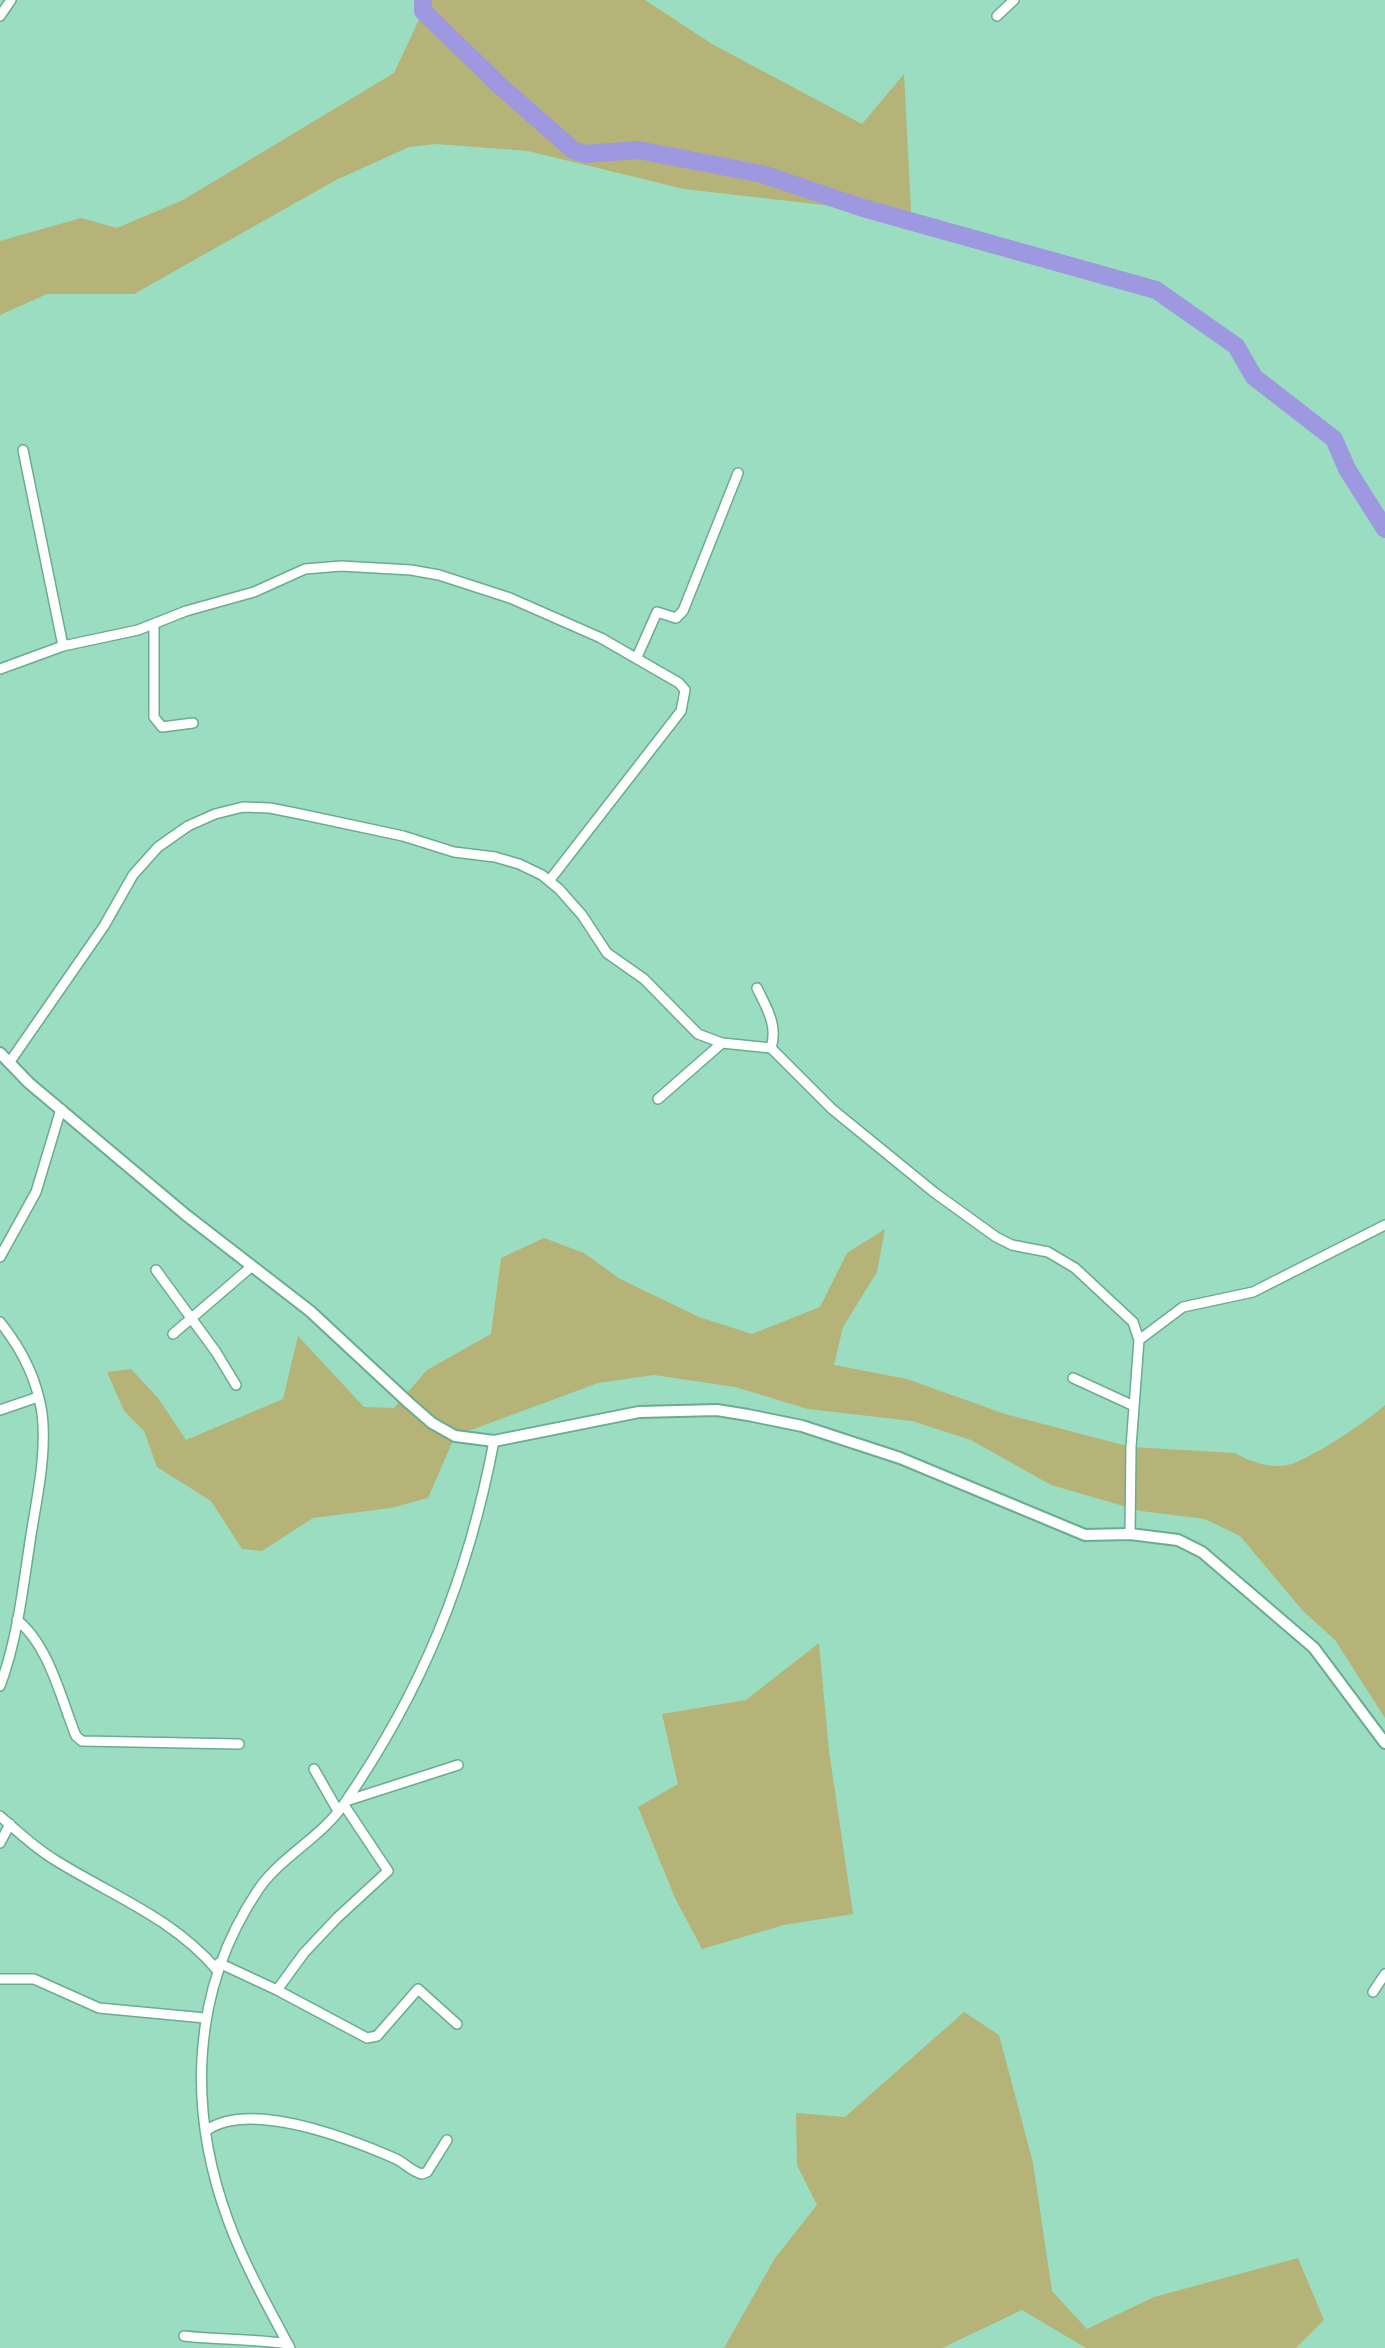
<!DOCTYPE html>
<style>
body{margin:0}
canvas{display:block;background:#9addc1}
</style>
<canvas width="1385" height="2348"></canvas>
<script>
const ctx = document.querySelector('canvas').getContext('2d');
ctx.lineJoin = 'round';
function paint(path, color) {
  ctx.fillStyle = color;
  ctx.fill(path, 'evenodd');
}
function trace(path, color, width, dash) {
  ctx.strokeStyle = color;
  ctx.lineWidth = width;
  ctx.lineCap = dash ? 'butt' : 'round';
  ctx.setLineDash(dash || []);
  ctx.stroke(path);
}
paint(new Path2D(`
 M423,0H645L712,44L862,124L904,74L912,229L876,211L684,189L528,151L436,144L409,147L336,180L134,294H47L0,315V241L81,218L117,228L183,200L394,73L423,11Z
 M885,1229L877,1272L843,1327L834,1365L907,1379L1005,1414L1131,1447L1235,1453C1249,1461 1266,1467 1282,1466C1302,1466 1369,1420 1385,1405V1718L1335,1640L1303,1611L1240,1536L1205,1519L1141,1511L1051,1485L971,1440L912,1421L808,1409L735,1387L654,1375L598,1383L455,1436L428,1498L391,1508L313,1518L262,1551L242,1549L211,1501L157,1467L144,1431L124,1411L107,1372L131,1369L158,1398L186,1440L283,1399L298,1336L364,1407L394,1408L427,1370L491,1334L501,1258L544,1238L584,1253L620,1279L699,1317L752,1334L820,1307L847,1253Z
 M819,1643L829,1751L853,1914L784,1925L702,1949L675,1898L638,1807L678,1784L662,1714L746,1700Z
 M964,2012L999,2035L1033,2163L1052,2291L1087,2329L1154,2297L1298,2258L1324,2320L1296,2348H1086L1022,2310L942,2348H724L775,2258L817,2205L797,2165L796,2113L845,2117Z`), '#b5b377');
trace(new Path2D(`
 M423,0V11L497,83L573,150L585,154L638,150L762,174L863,208L1156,290L1236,346L1254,377L1334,439L1347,469L1385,529`), '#9e98e1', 18);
const minor = new Path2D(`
 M0,16L11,0
 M997,16L1014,0
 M23,450L63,646
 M154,625V717L162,727L193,723
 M637,657L657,612L676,618L683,611L738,473
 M0,669L63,646L138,630L186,611L254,592L305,569L341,566L411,570L439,575L510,598L601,638L679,683L685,690L681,711L549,881
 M757,988C767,1009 778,1025 771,1048
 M9,1063L104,926L133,875L158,847L188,826L215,814L243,807L270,808L300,814L403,836L454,852L495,857L519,864L542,875L559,889L582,915L607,953L644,979L698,1034L722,1043L771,1048L832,1109L935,1193L996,1237L1012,1245L1048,1252L1075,1268L1133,1322L1139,1340L1131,1447L1130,1534
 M658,1099L722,1043
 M0,1257L36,1192L61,1109
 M156,1270L216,1352L236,1385
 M0,1322C21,1348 37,1380 42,1413C47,1453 37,1497 31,1535C23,1586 18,1638 0,1686
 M173,1334L251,1267
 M1139,1340L1183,1307L1253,1292L1385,1225
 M1073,1378L1134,1406
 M0,1410L38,1397
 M17,1620C49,1645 61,1699 76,1736L82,1741L239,1744
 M314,1769L338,1811
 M346,1801L458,1765
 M0,1816C17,1831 35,1848 55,1860C111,1895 173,1918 217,1970
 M0,1843L10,1824
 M219,1963L277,1990L367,2038L377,2036L418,1989L457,2024
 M0,1979H34L99,2008L205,2018
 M277,1990L304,1953L337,1918L388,1871L344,1805
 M1373,1992L1385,1974
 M207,2130C251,2100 350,2139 394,2158C404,2162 412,2172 422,2174L427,2172L447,2140
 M184,2336C220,2340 254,2339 288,2344
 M290,2348C268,2307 244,2264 228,2220C187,2108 191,1990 258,1890C280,1857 321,1838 344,1804C423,1689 468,1578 494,1441`);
const tertiary = new Path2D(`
 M0,1053L29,1083L186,1215L310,1311L409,1403L432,1423L455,1436L494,1441L639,1412L717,1410L748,1415L802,1426L900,1458L1085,1535L1130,1534L1178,1540L1202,1552L1314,1648L1385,1743`);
trace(minor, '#6aac92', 12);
trace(tertiary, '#6aac92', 14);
trace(minor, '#fff', 9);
trace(tertiary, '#fff', 10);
</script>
